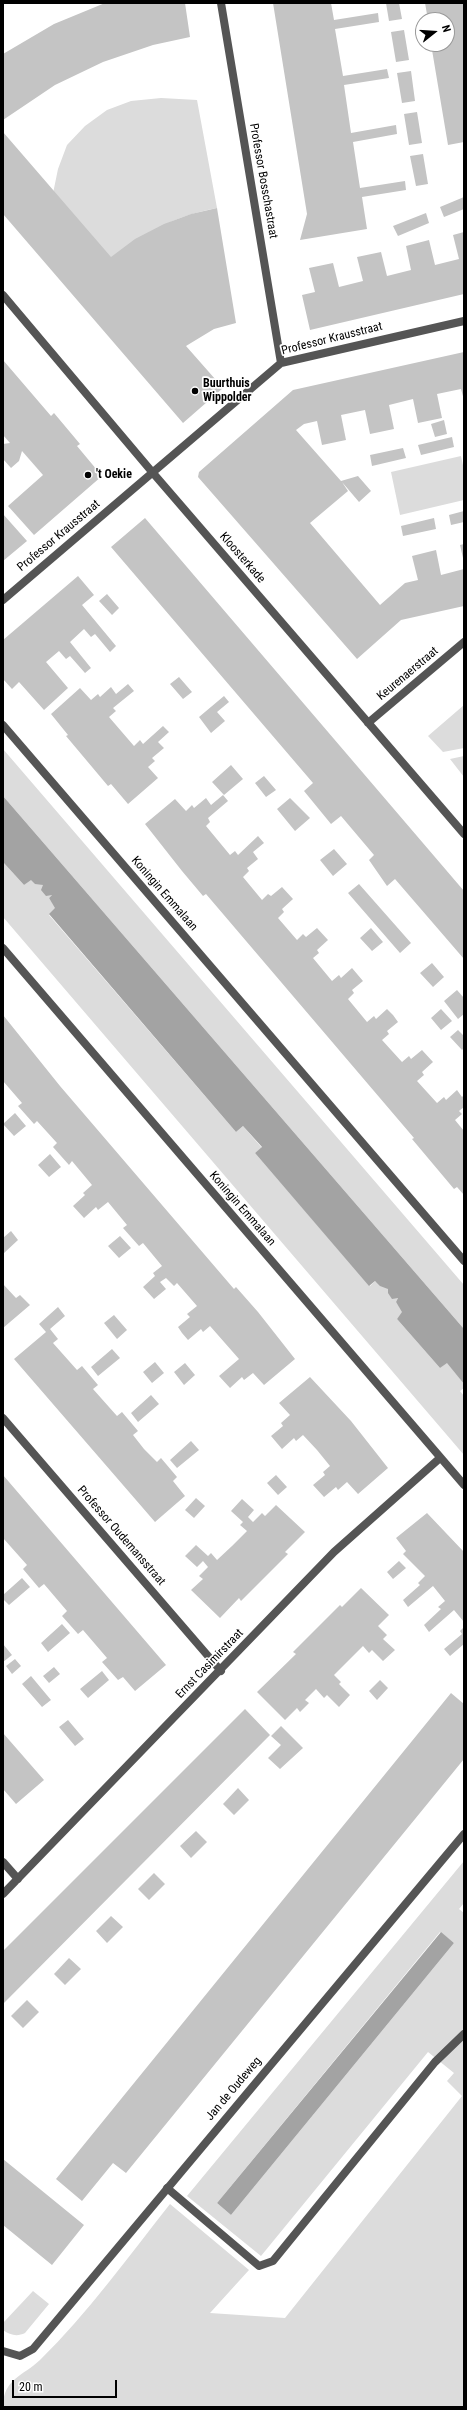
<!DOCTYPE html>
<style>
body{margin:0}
#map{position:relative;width:467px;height:2410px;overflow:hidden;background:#fff;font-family:"Roboto Condensed",sans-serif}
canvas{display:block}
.frame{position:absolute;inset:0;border:4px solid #000;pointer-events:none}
.north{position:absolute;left:415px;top:12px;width:40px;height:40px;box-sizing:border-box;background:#fff;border:1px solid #999;border-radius:50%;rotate:73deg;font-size:11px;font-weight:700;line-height:16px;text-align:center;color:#000}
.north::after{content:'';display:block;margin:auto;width:14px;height:18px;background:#000;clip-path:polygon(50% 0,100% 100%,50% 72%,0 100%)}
.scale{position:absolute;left:12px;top:2380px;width:105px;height:18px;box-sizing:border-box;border:2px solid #000;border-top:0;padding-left:5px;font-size:12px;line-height:14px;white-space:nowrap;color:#000;-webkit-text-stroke:3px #fff;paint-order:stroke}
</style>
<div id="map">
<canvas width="467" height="2410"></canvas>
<div class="frame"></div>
<div class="north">N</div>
<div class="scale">20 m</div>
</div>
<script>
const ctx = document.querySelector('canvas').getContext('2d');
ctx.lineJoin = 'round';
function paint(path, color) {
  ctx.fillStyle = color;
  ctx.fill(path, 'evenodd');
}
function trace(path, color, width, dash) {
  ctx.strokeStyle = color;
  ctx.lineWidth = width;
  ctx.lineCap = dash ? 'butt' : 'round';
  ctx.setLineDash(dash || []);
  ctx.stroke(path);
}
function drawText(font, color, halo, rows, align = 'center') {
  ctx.font = font + ' "Roboto Condensed",sans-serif';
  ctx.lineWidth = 3.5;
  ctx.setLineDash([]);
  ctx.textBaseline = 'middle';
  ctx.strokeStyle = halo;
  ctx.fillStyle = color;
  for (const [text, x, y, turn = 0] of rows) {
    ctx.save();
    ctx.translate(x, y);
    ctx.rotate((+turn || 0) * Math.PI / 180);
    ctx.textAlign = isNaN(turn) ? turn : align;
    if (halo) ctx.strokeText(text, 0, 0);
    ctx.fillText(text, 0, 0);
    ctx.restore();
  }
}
paint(new Path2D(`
 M161,98L197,100L217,208C166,217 128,243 89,276L51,203L58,169L67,145L85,126L107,110L131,101Z
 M461,456L464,470V500L400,515L391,472Z
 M464,705V748L443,752L428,736Z
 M3,749L464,1285V1329L3,796Z
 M464,756V777L450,759Z
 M3,862L24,885L31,879L43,885L49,895H52L49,898L56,908L49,915L236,1132L243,1126L262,1148L255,1153L370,1286L375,1281L389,1289L398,1298L396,1302L403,1312L397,1319L440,1368L447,1362L464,1384V1388L460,1391L464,1396V1455L3,917Z
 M464,1861V1903L459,1909L464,1913V2407H3C3,2379 23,2376 40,2360C88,2313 128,2257 170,2204L249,2270L210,2313L285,2318L462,2096L447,2081L454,2073L428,2052L261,2256L187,2196ZM440,1932L454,1943L231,2215L217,2203Z
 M33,2291L49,2304L25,2333C17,2337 10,2335 3,2330V2323Z`), '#dcdcdc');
paint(new Path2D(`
 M3,796L464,1329V1384L447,1363L440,1368L397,1319L402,1312L396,1302L398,1298L392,1299L388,1293V1289L380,1286L375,1281L369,1286L255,1153L262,1147L243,1126L236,1132L49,914L55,908L49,898L52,895L46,896L41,890L43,885L35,884L31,880L24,885L3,862Z
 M441,1932L454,1943L231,2215L217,2203Z`), '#a3a3a3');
paint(new Path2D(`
 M105,3H185L190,37L153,45L103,62L55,85L3,120V54L54,24Z
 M273,3H331L334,20L378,13L379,22L335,29L343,76L387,69L389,78L344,85L351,133L396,125L397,134L353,142L360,188L405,181L406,190L362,197L367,229L300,240L307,214Z
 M386,3H399L402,19L389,21Z
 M425,3H464V142L448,145L431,44H447V20H428Z
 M404,30L409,60L396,62L391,32Z
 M411,71L415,101L402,103L397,73Z
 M417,112L422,143L409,145L404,114Z
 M3,132L111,257L135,239L164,224L191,214L217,208L236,323L214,329L186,346L223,388L183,423L3,214Z
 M423,154L428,184L416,186L410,156Z
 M464,197V209L444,217L440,207Z
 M426,213L429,223L398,236L393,226Z
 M464,232V294L310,330L302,295L315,292L309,268L333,263L339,287L363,281L357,257L381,252L387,276L411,270L406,246L429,240L435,265L459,259L453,235Z
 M464,352V400L461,389L437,394L442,418L418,423L413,399L389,405L394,429L370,434L365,410L341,415L346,440L322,445L317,421L304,424L296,430L341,481L358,476L371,491L359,502L342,482L348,491L310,523L380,605L405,583L418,580L412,556L436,550L441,575L464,569V606L401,620L357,659L198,477L199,472L293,390Z
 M3,360L51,416L54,413L80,444L77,446L102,476L34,535L8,506L43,475L22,451L19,461L11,468L3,459V444L10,443L3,435Z
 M444,420L447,434L435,437L431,424Z
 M452,437L454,447L421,455L418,445Z
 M403,448L406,458L372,466L370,455Z
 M464,511V522L451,525L449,515Z
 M3,514L27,541L3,561Z
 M145,518L464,891V959L395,879L387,886L369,860L374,855L341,816L331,824L304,791L313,783L111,547Z
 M434,518L436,529L403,536L401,526Z
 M464,544V558H463L460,545Z
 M78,576L94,595L82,605L116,646L110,652L95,634L91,637L84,629L70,642L91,668L85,673L70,656L66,659L59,651L46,662L68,688L44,710L19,682L12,689L3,679V640Z
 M107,594L119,608L112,615L99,601Z
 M179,677L192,692L183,699L170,684Z
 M128,684L134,691L113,708L116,711L109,717L134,746L140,740L143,744L163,726L169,732L158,742L164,748L152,758L155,761L148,767L158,778L128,804L111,784L108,786L66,736L68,735L51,714L80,688L91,700L98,694L100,697L111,687L116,694Z
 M224,696L229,702L217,712L225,721L211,733L199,717Z
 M231,765L243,779L224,795L212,782Z
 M264,776L276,790L266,797L255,783Z
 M223,795L228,801L208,818L210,822L206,826L230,855L235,851L238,855L258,836L264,843L253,852L258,859L247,868L249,871L243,877L262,900L268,894L271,896L282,887L293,899L282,909L284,912L278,918L297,940L303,934L306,937L317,928L328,940L317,950L319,953L313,958L332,981L339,975L341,978L352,968L363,981L352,990L354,993L348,999L367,1022L374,1016L376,1019L387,1009L393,1015L398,1022L387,1031L389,1034L382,1040L402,1062L409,1056L411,1059L422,1050L433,1062L422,1072L424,1075L417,1081L437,1103L444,1097L446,1100L457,1090L462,1097L464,1095V1107L459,1111L462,1114L455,1120L464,1131V1195L457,1187L454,1189L412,1139L414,1138L206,894L203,896L182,871L145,824L175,799L186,811L192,805L194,808L206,798L211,805Z
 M290,798L310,818L295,831L277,809Z
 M334,849L347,864L333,876L320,860Z
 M359,884L411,943L400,953L348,893Z
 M371,928L383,942L372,951L360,938Z
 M432,963L444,977L433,987L420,973Z
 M457,990L464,998V1014L458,1019L444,1001Z
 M441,1009L452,1021L441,1030L431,1018Z
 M3,1015L60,1086L234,1289L236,1287L258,1312L295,1359L264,1385L253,1373L244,1380L242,1377L230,1388L219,1376L239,1359L210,1326L203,1332L201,1329L188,1340L182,1333L178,1327L190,1317L187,1314L197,1306L177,1283L174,1286L166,1278L160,1282L166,1289L154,1299L143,1287L155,1276L153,1273L162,1266L143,1243L139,1246L123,1228L127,1225L108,1202L98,1210L96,1207L84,1218L73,1206L85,1195L83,1193L92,1185L72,1161L69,1165L53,1147L57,1143L37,1121L34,1124L18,1106L22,1103L3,1081Z
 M458,1030L464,1036V1048L462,1050L450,1037Z
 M15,1113L26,1126L14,1136L3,1124Z
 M50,1154L61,1167L49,1177L38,1165Z
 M11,1231L18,1240L3,1254V1238Z
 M120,1236L131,1248L119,1258L108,1246Z
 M3,1284L16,1298L20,1295L30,1305L3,1328Z
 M58,1307L65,1316L50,1329L58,1339L53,1343L77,1370L82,1366L98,1385L93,1389L117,1416L122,1412L138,1431L133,1435L144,1449L157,1462L161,1458L177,1477L173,1481L185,1496L155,1522L14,1359L46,1332L39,1324Z
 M114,1315L127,1330L117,1339L104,1323Z
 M112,1349L120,1358L98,1376L91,1367Z
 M155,1362L164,1373L152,1383L143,1372Z
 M185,1363L195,1375L184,1385L174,1372Z
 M310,1377L351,1421L388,1468L358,1494L347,1482L338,1490L336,1487L324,1497L313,1485L325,1475L323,1472L330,1466L317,1450L303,1435L296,1441L294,1438L282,1449L271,1436L283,1426L281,1423L290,1415L279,1403Z
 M151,1395L159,1404L138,1422L131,1413Z
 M191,1441L199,1450L177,1468L170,1460Z
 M3,1475L166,1665L135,1691L123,1677L118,1680L102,1662L107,1658L83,1630L78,1634L62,1616L67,1611L44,1584L39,1588L23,1569L27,1565L3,1538Z
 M276,1475L287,1487L278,1495L267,1483Z
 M196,1498L205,1506L194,1518L185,1510Z
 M242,1499L254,1510L248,1517L253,1522L262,1513L265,1516L276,1505L305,1532L285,1552L288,1554L241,1601L239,1598L220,1618L191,1590L203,1579L199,1576L208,1567L203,1561L197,1567L185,1556L196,1545L208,1556L211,1553L217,1560L232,1546L247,1531L240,1525L243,1522L231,1511Z
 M427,1513L464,1552V1622L454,1610L429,1632L424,1625L441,1609L438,1607L445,1601L433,1586L408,1607L403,1600L420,1585L418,1583L425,1576L403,1554L406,1551L396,1538Z
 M399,1561L406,1568L393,1579L387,1572Z
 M22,1578L30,1587L9,1605L3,1599V1595Z
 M361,1588L389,1615L378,1626L387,1635L383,1639L395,1650L383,1661L372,1650L369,1653L363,1646L334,1675L341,1682L339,1684L350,1695L339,1707L327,1695L324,1698L316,1689L305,1700L309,1703L300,1712L297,1708L285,1720L257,1692L296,1654L293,1652L340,1605L342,1607Z
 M62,1624L70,1633L48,1652L41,1643Z
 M464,1627V1644L450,1656L444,1649L462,1634L460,1631Z
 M3,1644L12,1655L3,1662Z
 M15,1659L21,1666L12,1674L6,1666Z
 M54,1667L60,1674L49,1683L43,1676Z
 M102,1671L109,1680L88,1698L80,1689Z
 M31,1676L51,1700L42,1707L22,1684Z
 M380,1680L388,1688L377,1700L369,1691Z
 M451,1693L464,1704V1759L126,2173L113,2163L82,2201L56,2179Z
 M245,1709L270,1735L3,2004V1951Z
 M68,1720L84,1739L75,1746L59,1727Z
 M281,1726L303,1748L280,1769L268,1758L281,1745L271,1736Z
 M3,1733L44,1780L16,1804L3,1789Z
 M238,1788L249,1800L234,1815L223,1804Z
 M196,1831L207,1842L191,1858L180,1846Z
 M154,1873L165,1884L149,1900L138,1889Z
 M111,1916L123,1927L107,1943L96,1931Z
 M69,1958L81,1969L65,1985L54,1974Z
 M27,2000L39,2012L23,2028L11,2016Z
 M3,2159L84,2225L52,2265L3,2225Z`), '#c4c4c4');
trace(new Path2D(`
 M167,2188L259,2266L273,2261L435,2062L464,2034`), '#555', 8);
trace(new Path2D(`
 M221,3L281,363
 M3,295L153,473L464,834
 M3,600L281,363L464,321
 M368,723L464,642
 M3,725L464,1261
 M3,948L464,1485
 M3,1418L221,1671
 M3,1862L18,1879
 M3,1894L334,1552L440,1458
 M3,2351L20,2356L33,2349L464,1834`), '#555', 8);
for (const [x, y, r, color] of [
 [195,391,4,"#000"],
 [88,475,4,"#000"]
]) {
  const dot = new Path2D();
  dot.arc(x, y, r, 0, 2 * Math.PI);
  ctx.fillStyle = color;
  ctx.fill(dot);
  trace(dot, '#fff', 1.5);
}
drawText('12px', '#000', '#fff', [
 ["Professor Bosschastraat",263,181,80],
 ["Professor Krausstraat",332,339,-14],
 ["Professor Krausstraat",59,536,-40],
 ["Kloosterkade",242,558,49],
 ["Keurenaerstraat",408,674,-40],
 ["Koningin Emmalaan",164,894,49],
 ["Koningin Emmalaan",242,1209,49],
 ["Professor Oudemansstraat",121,1536,49],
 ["Ernst Casimirstraat",210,1664,-46],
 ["Jan de Oudeweg",234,2089,-50]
]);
drawText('bold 12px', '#000', '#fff', [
 ["Buurthuis",203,384],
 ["Wippolder",203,398],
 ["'t Oekie",96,475]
], 'left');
</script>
